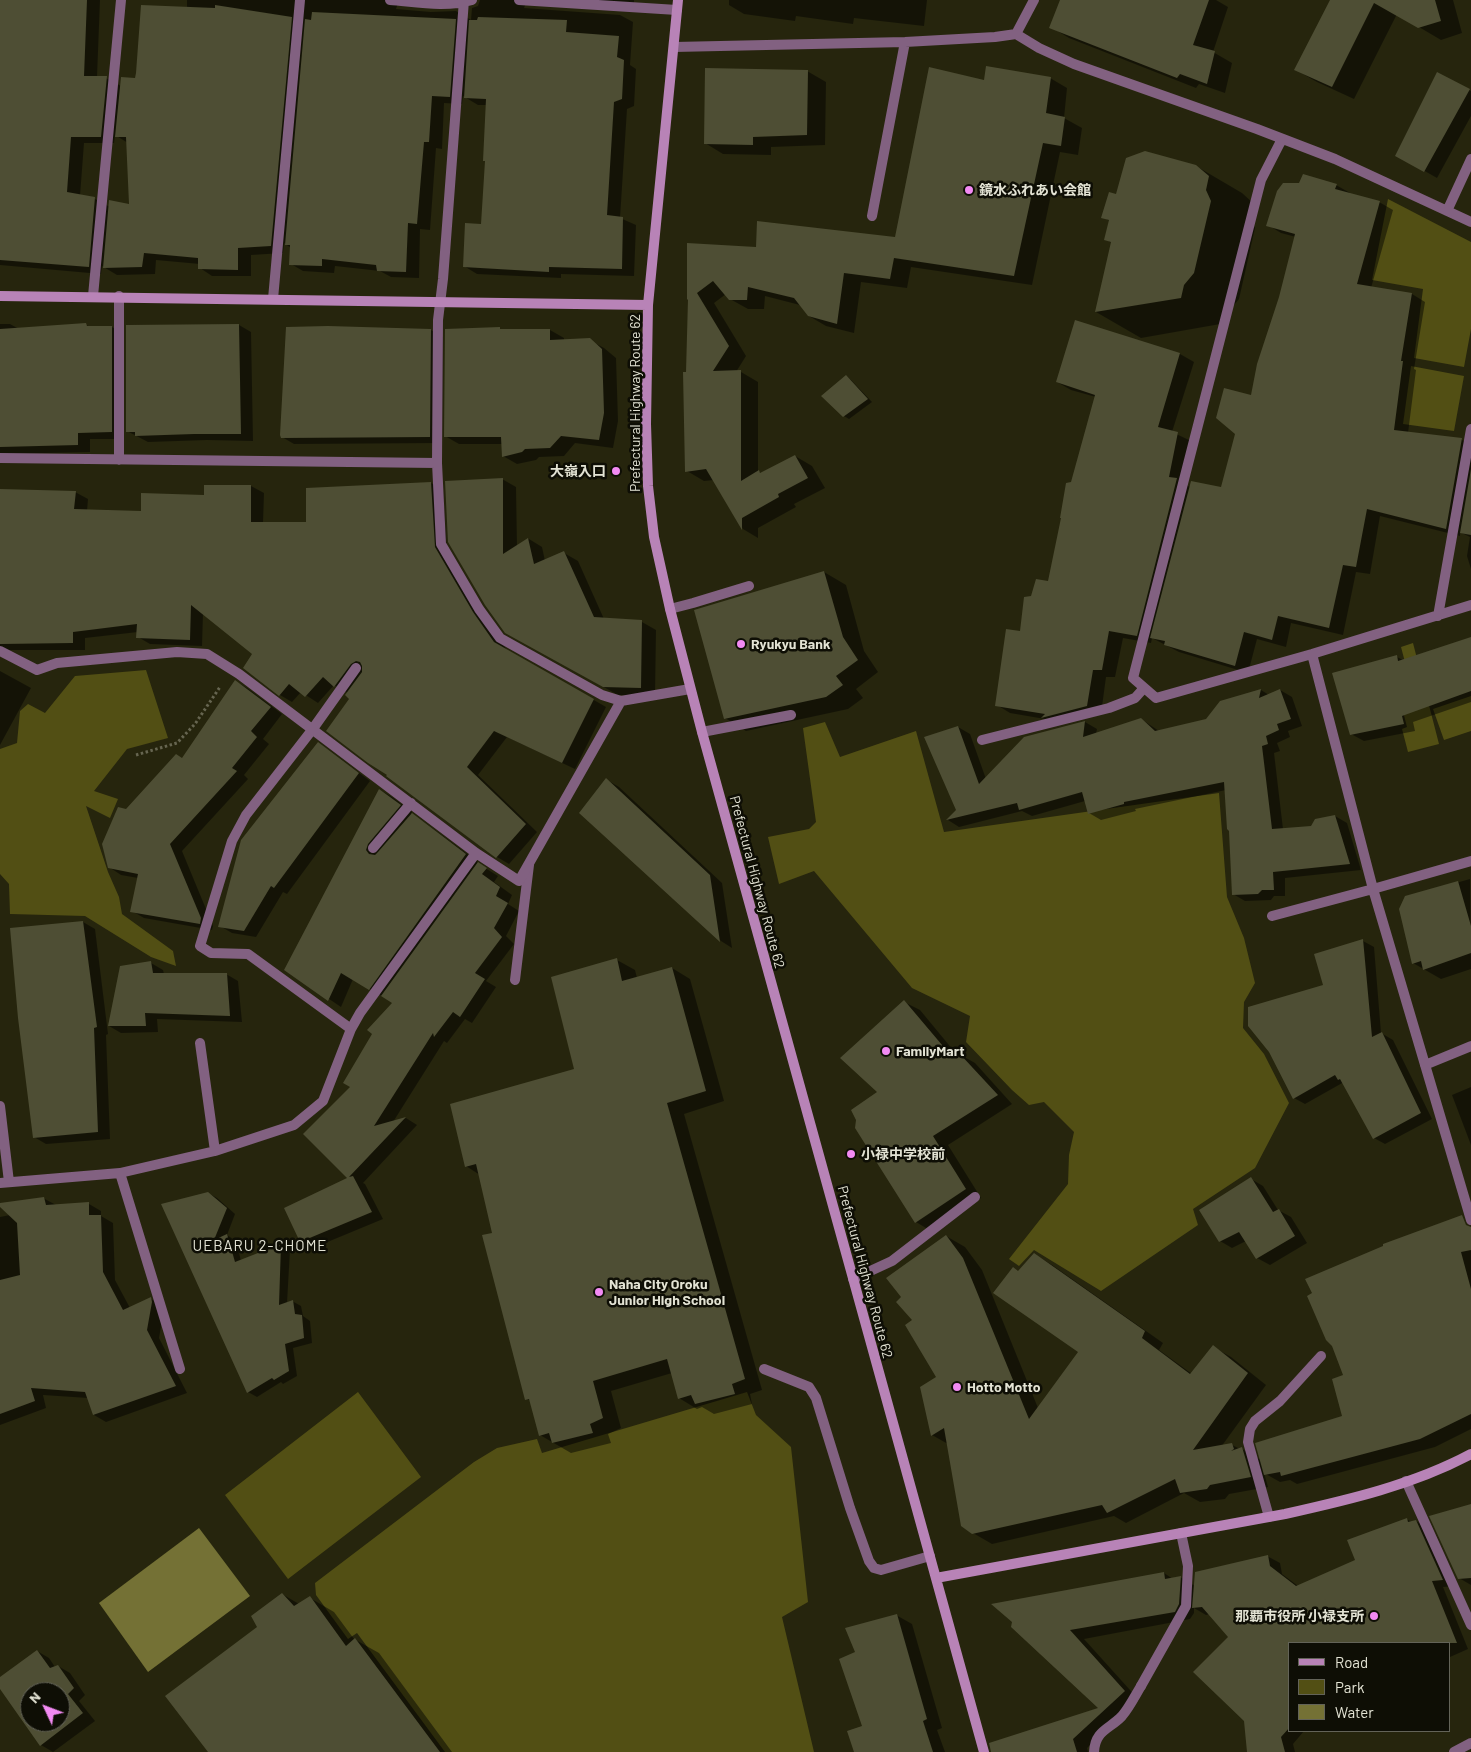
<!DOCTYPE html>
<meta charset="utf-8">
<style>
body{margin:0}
#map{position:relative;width:1471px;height:1752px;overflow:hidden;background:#26250d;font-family:Barlow,sans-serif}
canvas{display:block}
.legend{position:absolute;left:1288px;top:1642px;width:162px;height:90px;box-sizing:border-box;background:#0e0e05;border:1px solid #636358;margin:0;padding:6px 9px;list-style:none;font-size:15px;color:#e3e3d4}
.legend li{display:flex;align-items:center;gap:10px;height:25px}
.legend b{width:25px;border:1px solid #636358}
.north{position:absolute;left:20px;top:1682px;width:50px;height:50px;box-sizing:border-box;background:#0e0e05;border:1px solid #636358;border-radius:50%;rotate:313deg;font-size:14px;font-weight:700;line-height:20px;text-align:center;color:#e3e3d4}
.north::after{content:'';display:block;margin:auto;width:18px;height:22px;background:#f28af3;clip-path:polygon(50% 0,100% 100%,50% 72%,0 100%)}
</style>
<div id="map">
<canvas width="1471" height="1752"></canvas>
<ul class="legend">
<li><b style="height:6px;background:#b883b7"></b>Road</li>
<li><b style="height:14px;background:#524f14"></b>Park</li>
<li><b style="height:14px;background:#747135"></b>Water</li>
</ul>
<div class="north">N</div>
</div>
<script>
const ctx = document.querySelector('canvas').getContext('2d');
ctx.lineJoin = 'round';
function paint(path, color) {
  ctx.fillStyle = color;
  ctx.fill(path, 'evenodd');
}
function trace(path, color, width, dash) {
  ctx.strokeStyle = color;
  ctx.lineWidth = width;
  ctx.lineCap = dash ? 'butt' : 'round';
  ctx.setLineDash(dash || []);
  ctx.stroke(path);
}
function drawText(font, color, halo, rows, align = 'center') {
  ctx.font = font + ' Barlow,"Noto Sans JP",sans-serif';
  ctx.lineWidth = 5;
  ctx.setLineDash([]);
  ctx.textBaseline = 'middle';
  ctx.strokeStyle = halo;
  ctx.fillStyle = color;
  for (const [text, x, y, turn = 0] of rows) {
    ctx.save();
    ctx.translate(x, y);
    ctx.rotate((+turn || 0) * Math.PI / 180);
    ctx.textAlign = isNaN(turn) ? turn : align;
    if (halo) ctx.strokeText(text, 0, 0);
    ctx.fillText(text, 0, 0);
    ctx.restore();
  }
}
paint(new Path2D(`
 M1388,199L1471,242V329L1464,367L1414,358L1423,289L1372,280Z
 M1411,366L1464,376L1454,431L1403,424Z
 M1413,643L1439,744L1408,752L1402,729L1407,727L1399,696L1411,685L1401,647Z
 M146,670L168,738L127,749L94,791L118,799L110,818L86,806L108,872L119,897L122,914L173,951L176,966L151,957L85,916L10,914L9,884L0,874V749L17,743L20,711L28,704L45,713L75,676Z
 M1471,696V731L1444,740L1433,709Z
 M825,722L840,757L916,731L944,832L1219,793L1227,897L1244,938L1255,983L1244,1002L1243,1028L1264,1054L1289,1103L1255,1168L1193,1209L1198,1225L1101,1291L1034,1250L1019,1266L1009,1259L1068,1184L1069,1155L1074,1132L1044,1102L1029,1105L1012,1090L966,1042L970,1016L912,988L814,871L779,884L768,837L809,829L816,822L803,728Z
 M358,1392L421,1477L288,1579L225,1495Z
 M747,1392L756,1415L791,1447L808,1602L782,1617L814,1752H445L357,1633L348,1639L316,1595L315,1583L474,1462L497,1448L537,1439L542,1453Z`), '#524f14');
paint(new Path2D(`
 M199,1528L250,1596L148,1672L99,1603Z`), '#747135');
paint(new Path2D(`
 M0,0H100L97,77L106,78L121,86L136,79L187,8V0H403L398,3L396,9L431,12L456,11L471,20L472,8L478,6L480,0H533L526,3L524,8L620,15L633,22L630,65L636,69L634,106L627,109L620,218L636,225L634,276L561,274V278L477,274L464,266L483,225L487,162V105H478L463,96L462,104L444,103L442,149L436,148L430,230L420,229L419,278L391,277L380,271L335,266L334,273L303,271L291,264V248L284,243L283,253L251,255V276H212L200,268V264L156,260L155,274L117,275L102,266L101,274L0,265ZM115,135L128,143L130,206L110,207L95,199L80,196L84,143H114Z
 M536,0H634V6Z
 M729,0H927L924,26L854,18L853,24L796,16L795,21L744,14L729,5Z
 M1061,0H1216L1228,7L1213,52L1232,63L1225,93L1199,84L1196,88L1069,38L1051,27Z
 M1331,0H1453L1462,33L1441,40L1397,14L1354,99L1317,82L1296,70Z
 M807,71L826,82L825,145L771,147V155L723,154L705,143Z
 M1438,74L1471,91V116L1437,178L1409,162Z
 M1050,78L1067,88L1064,118L1082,128L1078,155L1060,152L1032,285L911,267L907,288L861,282L854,333L826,326L809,316L800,305L765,296L764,309H748L730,299L726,294L714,303L746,356L736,372H741L758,382V471L762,474L795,456L812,466L825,488L794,504L796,507L758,528V538L743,529L714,480L704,481L687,471L689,300L688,244L757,248L896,239L985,81Z
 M1196,166L1242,193L1253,203L1250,217L1255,228L1239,299L1229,311L1226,323L1141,338L1096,312L1112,243L1105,239L1110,221L1103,217L1117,195Z
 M1336,185L1350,193L1349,194L1379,202L1393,210L1371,288L1412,294L1425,302L1414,369L1416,370L1408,433L1462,440L1471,445V569L1467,556L1470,537L1460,532V536L1380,516L1370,574L1356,572L1343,635L1291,623L1286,647L1257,639L1248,673L1179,652L1152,638L1151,643L1123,638L1115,677H1106L1101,714L1056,725L1045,719L1010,713L997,705L1032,597L1049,582L1072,483L1096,397L1071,390L1057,382L1076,322L1180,354L1194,362L1172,432L1191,441L1183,483L1190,487L1222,488L1252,396L1281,298L1296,237L1281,233L1268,225Z
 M0,324H10L19,329L86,325L90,327H112L124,334V439H90V452L0,454Z
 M239,325L251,332L253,441L207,440L148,442L127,431V327Z
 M500,329L503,330H550L564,338V340H589L604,348L616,358L618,421L613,448L575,443L564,456L539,457L536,460L517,464L503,456V444H459L445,436Z
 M431,330L443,337L442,443L294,444L282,437Z
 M846,376L851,380L872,402L849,419L844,416Z
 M502,479L516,487L517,547L529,539L542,547L545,561L564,553L578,561L604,619L642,622L656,630L655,695H618L506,632L486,605Z
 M431,483L443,490L447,555L485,621L507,650L606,707L575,769L507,737L478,775L537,832L509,864L497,857L388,774L348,693L334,685L318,703L301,692L292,702L280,695L244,668L254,654L203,613L202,646L150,644L138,637V632L85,638V650H0V490L75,492L88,499L87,511L142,513L205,496V486H251L264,493L263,523H307Z
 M824,572L846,585L864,651L878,672L856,689L863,698L848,709L746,731L725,718Z
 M1471,639V702L1413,722L1415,731L1364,741L1351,734L1397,657L1403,660Z
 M0,671L31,688L0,745Z
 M235,681L247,688L282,714L263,739L269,744L244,775L248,779L182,851L213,926L212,930L144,918L132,911L138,878L121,875L109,867L126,810L183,759Z
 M1261,690L1269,695L1280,690L1292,697L1302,726L1288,731L1290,737L1277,743L1280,751L1274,753L1283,829L1312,828L1335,816L1347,823L1361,870L1285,878V896H1274L1271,900L1245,901L1233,894L1230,830L1226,790L1135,809L1136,811L1101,820L1089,813L1085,801L1032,816L1022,811L959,827L948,820L957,810L958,727L970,734L986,779L1024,738L1085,722L1097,729L1096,734L1141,719L1159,731L1207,720L1221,702Z
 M318,744L330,751L370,781L287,894L283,892L256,937L232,933L220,926Z
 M607,780L619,787L722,883L732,948L721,941L581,813Z
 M380,790L392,797L412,812L411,814L424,822L478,862L477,863L498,876L494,882L512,895L508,904L519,911L506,936L514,944L486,981L496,987L472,1023L465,1019L447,1043L444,1041L393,1122L406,1118L417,1125L363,1183L365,1184L383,1219L313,1248L301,1241L349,1179L305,1134L352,1087L394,1003L353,979L341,1007L286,970Z
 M1470,879L1471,969L1441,979L1413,963L1406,897Z
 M83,922L95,929L108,1034L106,1035L110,1139L46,1144L34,1137Z
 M1363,941L1374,947L1381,1033L1393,1040L1432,1119L1385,1144L1374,1138L1344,1082L1305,1104L1294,1098Z
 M617,960L635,970L637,978L672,968L690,979L724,1101L684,1114L762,1390L750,1394L752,1404L714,1414L702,1407L697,1409L679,1398L672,1373L611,1391L621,1428L608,1434L611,1443L571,1453L540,1435L531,1401L527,1399L494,1234L480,1175L466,1166L576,1070Z
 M151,963L163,970L164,974H226L238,981L242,1022L157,1019L158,1032L121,1033L109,1026Z
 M904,1002L920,1010L958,1056L959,1054L975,1063L1012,1104L948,1145L981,1198L931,1231L916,1222L879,1093Z
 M1471,1087V1145L1452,1095Z
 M1251,1179L1263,1186L1278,1210L1291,1217L1307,1243L1270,1265L1257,1258L1246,1241L1232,1248L1220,1241Z
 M208,1193L217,1198L235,1214L227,1235L236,1241L241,1261L281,1246L290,1250L287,1303L292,1301L301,1306L303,1316L310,1321L312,1343L293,1348L297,1376L283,1384L281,1382L257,1397L248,1392L163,1205Z
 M43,1198L56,1205L89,1204L101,1211V1216L113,1223L115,1280L130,1308L151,1299L163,1306L164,1310L159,1338L187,1393L106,1422L94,1415L88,1398L43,1395L46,1408L0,1425V1217L10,1215L0,1205Z
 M1462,1230L1471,1251V1429L1435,1447L1297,1484L1290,1480L1280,1482L1264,1473L1268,1487L1229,1494L1225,1499L1200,1502L1184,1493L1126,1523L1114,1516L992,1544L973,1533L948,1444L932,1435L922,1388L938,1377L914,1320L946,1236L965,1247L982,1270L1038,1408L1080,1351L1019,1272L1034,1254L1052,1265L1163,1343L1159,1350L1192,1374L1213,1347L1231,1357L1266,1385L1221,1447L1232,1445L1240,1449H1242L1261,1460L1343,1417L1344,1376Z
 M1471,1505V1585L1459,1578Z
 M1406,1519L1412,1522L1416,1521L1428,1528L1454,1586L1443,1587L1468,1649L1450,1657V1643H1290V1731H1304L1293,1744L1295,1752H1249L1245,1721L1229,1637L1210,1614L1206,1615L1194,1608V1613L1190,1619L1084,1639L1139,1700L1087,1748L1088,1752H1014L1100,1709L1013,1626L1164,1573L1173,1579L1180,1577L1195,1586L1267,1556L1280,1563L1282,1574L1298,1586L1356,1561Z
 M282,1594L299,1604L310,1598L334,1612L354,1639L379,1653L452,1752H210Z
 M896,1615L912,1624L942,1728L937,1730L945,1752H855L863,1727L857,1653Z
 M37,1651L49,1658L55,1667L58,1666L70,1673L85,1695L79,1701L95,1721L53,1752L41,1745L0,1686V1679ZM30,1692H60V1722H30Z`), '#0007');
paint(new Path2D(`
 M0,0H87L84,76H107L101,137H71L67,192L95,197L89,267L0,260Z
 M1060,0H1209L1193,45L1215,51L1207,84L1180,74L1177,78L1049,28Z
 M1330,0H1435L1441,21L1418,28L1374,3L1332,87L1294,70Z
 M141,5L215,8V5L292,17L271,246L238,248V270L198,269V258L144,253L142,267L103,268L109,200L129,204L126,137H115L121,77L135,78L136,73Z
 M312,12L456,19L450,97L432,96L429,142H424L417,224L408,223L406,272L377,271L376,265L322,259V266L289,265L290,245H285L305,19L311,20Z
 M478,17L567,20L566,32L619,36L617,57L624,60L622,99L614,102L607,215L623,217L622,269L549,267V272L463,267L465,223L481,224L485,161H483L486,99L464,98L469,20H477Z
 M986,66L1051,77L1046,113L1065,117L1061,146L1043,143L1014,276L894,258L890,279L844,273L837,324L808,316L794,298L748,287L747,300H729L713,281L697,293L729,346L713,371L741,370V481L759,470L760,473L795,455L808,478L778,494L779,497L742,518V530L706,469L685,472L683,372H686L688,299L687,300V243L756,247L757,221L895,237L929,67L984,80Z
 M705,68L808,70L807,135L753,137V145L704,144Z
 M1437,72L1470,89L1424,172L1395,156Z
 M1145,151L1196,165L1209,176L1206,190L1211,201L1194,273L1184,285L1181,298L1095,312L1111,242L1104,240L1109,220L1101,218L1109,192L1116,194L1126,158Z
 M1303,174L1337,184L1335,189L1380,201L1357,284L1412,293L1401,361H1403L1394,430L1462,438L1446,529L1367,509L1356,567L1343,565L1329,628L1278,616L1272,640L1244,632L1235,666L1164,645L1165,641L1150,638L1191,481L1221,487L1235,434L1216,418L1224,388L1251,395L1257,364L1279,297L1295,234L1266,226L1277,191L1283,183H1299Z
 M1075,320L1180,353L1158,427L1178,432L1169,477L1177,478L1137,636L1109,631L1102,670H1093L1087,706L1041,718L1045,714L995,706L1006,629L1020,631L1024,597L1031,596L1036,579L1048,581L1061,518H1060L1066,483L1071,482L1095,395L1056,382Z
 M86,323L87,326H112V432L78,433V445L0,447V329Z
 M239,324L241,434H194L135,436V432H126V325Z
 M286,327L328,326L431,329L430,437L281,438L280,435Z
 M500,327V329H550V340L590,338L602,349L604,413L599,440L561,436L550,448L525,449L522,452L502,457L501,437H444L445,329Z
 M846,375L868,399L843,417L821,396Z
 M1471,469V535L1460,533Z
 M503,478V554L528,538L534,564L564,551L594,617L642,620L641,688L603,687L505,633L485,605L448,542L445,481Z
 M431,482L435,547L473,612L494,642L594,699L562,763L494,731L467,767L526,824L496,858L386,776L387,775L368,763L326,731L349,699L345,695L362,672V666L360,662L356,661L351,664L334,687L323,677L305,697L289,684L279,696L243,668L252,654L191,605L190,640L136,638L137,624L73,632V643L0,644V489L76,491L74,509L141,511V493L204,495V485H251V522H306V488Z
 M824,571L843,637L858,660L836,676L843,685L826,697L724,719L694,610Z
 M1471,637V691L1402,716L1404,724L1350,735L1332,673L1397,655L1398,661Z
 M235,680L271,707L251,731L257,737L232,768L237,771L170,844L201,918L200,924L130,912L138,874L108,868L102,844L118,807L126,809L176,754L182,758Z
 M1261,689L1259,698L1280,689L1291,719L1277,724L1279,730L1266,736L1268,744L1262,746L1272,829L1311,826L1315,819L1335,815L1350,864L1273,872L1274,890H1262L1258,894L1232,895L1229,831L1227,829L1224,782L1124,802V804L1088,814L1082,792L1019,810L1017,803L946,820L956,810L924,737L958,726L979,784L1024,737L1085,721L1083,737L1141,718L1155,731L1206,719L1220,701Z
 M318,742L359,773L274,888L271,886L244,931L218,927L241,840Z
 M606,778L710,875L720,942L579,813Z
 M379,789L401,805L368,844L366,850L369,854L375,855L378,852L412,813L466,854L369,990L341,973L328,1001L284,970Z
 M478,862L487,868L482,874L500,887L496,896L508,903L494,928L502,937L475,973L485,979L460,1017L453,1012L434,1037L433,1033L374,1126L406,1117L349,1177L353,1176L372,1212L300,1242L284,1208L347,1178L303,1134L350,1087L343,1083L372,1034L367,1030L392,1003L381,996Z
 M1458,881L1471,926V953L1423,970L1421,961L1412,964L1399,909L1405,896Z
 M83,921L97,1027L94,1028L98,1132L33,1138L18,1018L10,928Z
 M1363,939L1372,1037L1382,1032L1421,1113L1373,1139L1340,1079L1338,1080L1335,1075L1293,1099L1269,1052L1248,1026V1007L1323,985L1314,954Z
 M617,958L622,981L672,967L706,1091L667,1103L745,1379L732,1384L735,1394L695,1404L691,1395L678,1399L667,1359L593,1381L603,1418L590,1424L593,1433L552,1443L549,1433L539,1436L529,1399L525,1400L482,1235L492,1233L476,1164L465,1167L450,1104L574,1069L551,977Z
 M151,961L153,973H227L230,1016L145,1013L146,1026H108L120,966Z
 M904,1000L953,1058L959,1053L998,1095L933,1136L966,1189L915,1223L855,1128L856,1120L851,1110L877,1092L840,1058Z
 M1251,1177L1273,1212L1279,1209L1295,1236L1256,1259L1239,1232L1219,1242L1199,1210Z
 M208,1192L227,1208L214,1240L227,1234L235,1262L281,1244L279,1305L293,1300L295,1314L302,1315L304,1338L285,1344L289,1371L274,1380L272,1378L247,1393L161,1204Z
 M44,1197L46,1205L89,1202V1215H101L103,1272L123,1310L151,1297L152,1302L147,1330L176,1386L93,1415L85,1392L31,1388L35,1401L0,1414V1280L20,1275L17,1223L0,1207V1203Z
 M1462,1215L1466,1225L1471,1227V1250L1461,1252L1471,1289V1414L1420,1439L1281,1476L1280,1472L1264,1475L1255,1443L1342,1416L1332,1379L1343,1375L1332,1346L1326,1340L1307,1296L1312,1293L1305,1279L1383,1246V1244Z
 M946,1235L963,1258L1029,1419L1078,1352L993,1293L1013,1267L1018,1271L1034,1253L1145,1331L1142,1338L1190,1374L1213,1345L1248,1373L1193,1450L1232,1443L1234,1449L1231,1451L1242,1447L1251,1477L1210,1485L1207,1489L1180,1493L1175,1479L1107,1513L1102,1505L972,1534L961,1526L944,1428L931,1436L920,1387L936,1377L905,1325L912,1320L896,1302L901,1297L886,1278Z
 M1471,1504V1578L1458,1579L1429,1516Z
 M1407,1518L1408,1522L1416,1520L1443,1580L1432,1581L1457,1643H1290V1727L1281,1737L1285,1752H1247L1244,1721L1193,1672L1228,1637L1202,1607L1192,1608L1195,1572L1268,1555L1270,1566L1296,1586L1355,1560L1347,1540Z
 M1164,1572L1165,1579L1181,1576L1179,1604L1175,1612L1070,1630L1125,1691L1073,1739L1077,1752H991L989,1743L1098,1708L1011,1627L1012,1622L991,1604Z
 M282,1593L294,1606L310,1596L346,1646L355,1638L440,1752H208L165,1696L257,1627L251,1616Z
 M897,1614L927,1719L923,1721L933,1752H854L847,1731L862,1726L839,1659L855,1652L845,1628Z
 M37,1650L50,1668L58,1665L74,1688L68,1694L83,1713L40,1746L0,1689V1677ZM30,1692H60V1722H30Z`), '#4e4e34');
trace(new Path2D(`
 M136,755L177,743L195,724L220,687`), '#666550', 3, [2.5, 2.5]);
trace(new Path2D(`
 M515,980L529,865
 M764,1369L809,1387L816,1398L850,1508L869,1561L874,1568L881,1570L930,1556
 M1406,1481L1471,1625
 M1094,1752C1095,1730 1110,1729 1122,1716C1129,1708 1135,1696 1141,1686`), '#826181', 10);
trace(new Path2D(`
 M390,0C416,2 446,8 472,0
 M464,0L443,279L438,320L437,463L441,544L479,609L500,638L602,695L621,701L690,689
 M519,0L677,10
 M1016,34L1034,0
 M674,47L905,42L995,37L1016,34L1039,48L1074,64L1257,129L1335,159L1471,222
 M1282,139L1261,180L1133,678L1156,698L1312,654L1471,605
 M1447,211L1471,159
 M872,216L905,42
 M93,296L121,0
 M273,299L300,0
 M0,458L437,463
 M119,460V296
 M670,609L693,603L749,586
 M1438,616L1471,429
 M0,651L37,670L57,663L177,652L207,654L239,674L476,853L519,881L621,701
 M1312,654L1373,889L1471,1220
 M702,732L791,715
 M982,740L1109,708L1135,698L1144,688
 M373,848L411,803
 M1272,916L1373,889L1471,861
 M351,1029L248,954L211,953L200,946L232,841L246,815L312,730L356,668
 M200,1043L215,1151
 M1425,1065L1471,1046
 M0,1106L9,1182
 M120,1173L180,1369
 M0,1183L120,1173L215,1151L294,1125L323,1101L351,1029L360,1013L476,853
 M853,1279L892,1261L975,1197
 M1269,1517L1248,1442L1250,1429L1255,1421L1280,1401L1321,1356
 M1141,1686L1186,1606L1188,1566L1181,1533
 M1454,1752L1471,1743`), '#826181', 10);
trace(new Path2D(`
 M678,0L648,305L646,424L648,486L654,537L670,609L702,732L984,1752
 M0,296L648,305
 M936,1578L1285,1514C1348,1500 1413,1485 1471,1454`), '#b883b7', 10);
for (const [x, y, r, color] of [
 [969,190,5,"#f28af3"],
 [616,471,5,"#f28af3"],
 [741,644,5,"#f28af3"],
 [886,1051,5,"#f28af3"],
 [851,1154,5,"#f28af3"],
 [599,1292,5,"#f28af3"],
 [957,1387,5,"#f28af3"],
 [1374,1616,5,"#f28af3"]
]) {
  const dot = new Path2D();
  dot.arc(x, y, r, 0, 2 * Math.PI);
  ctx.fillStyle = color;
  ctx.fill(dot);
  trace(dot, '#0e0e05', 2);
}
drawText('bold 14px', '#e3e3d4', '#0e0e05', [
 ["鏡水ふれあい会館",979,190],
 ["大嶺入口",606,471,"right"],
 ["Ryukyu Bank",751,644],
 ["FamilyMart",896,1051],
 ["小禄中学校前",861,1154],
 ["Naha City Oroku",609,1284],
 ["Junior High School",609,1300],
 ["Hotto Motto",967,1387],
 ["那覇市役所 小禄支所",1364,1616,"right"]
], 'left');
drawText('14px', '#e3e3d4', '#0e0e05', [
 ["Prefectural Highway Route 62",635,403,-90],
 ["Prefectural Highway Route 62",757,882,75],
 ["Prefectural Highway Route 62",865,1272,75]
]);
ctx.letterSpacing = '1px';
drawText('15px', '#e3e3d4', '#0e0e05', [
 ["UEBARU 2-CHOME",260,1246]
]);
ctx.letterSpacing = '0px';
</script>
